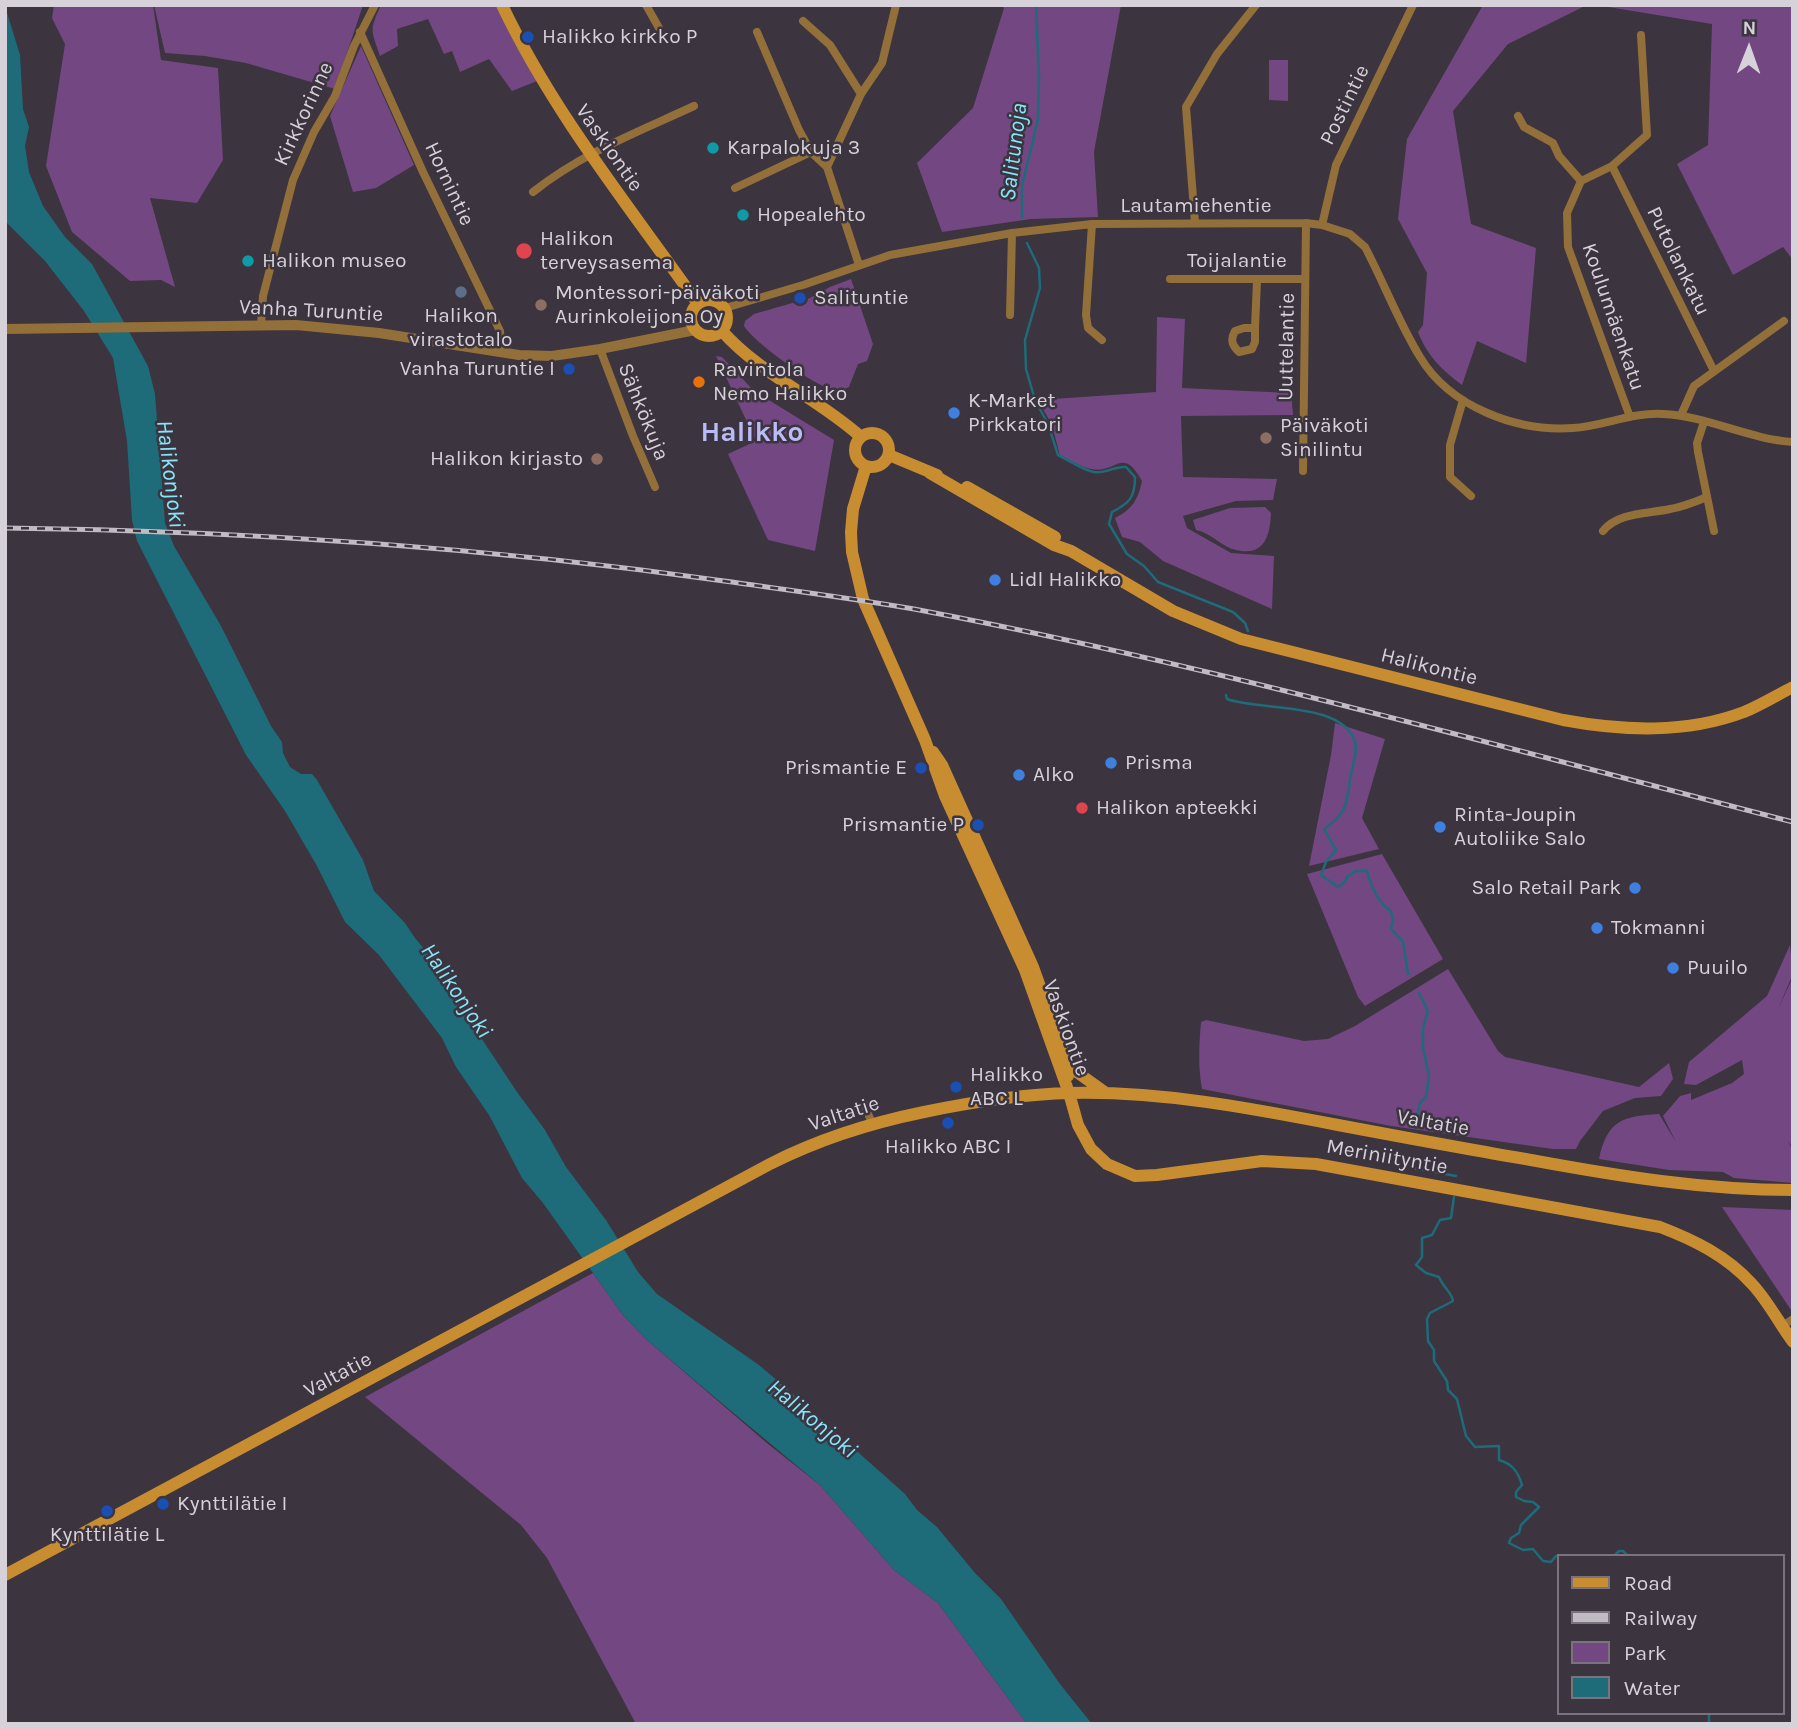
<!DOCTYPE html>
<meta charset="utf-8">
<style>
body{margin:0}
#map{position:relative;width:1798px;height:1729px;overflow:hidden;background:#3c343f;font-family:Karla,sans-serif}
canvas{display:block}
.frame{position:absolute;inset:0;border:7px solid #d7d2d9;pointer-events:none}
.legend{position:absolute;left:1557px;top:1554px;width:228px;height:161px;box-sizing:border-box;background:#3c343f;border:2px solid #7a737d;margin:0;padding:9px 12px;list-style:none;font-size:21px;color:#d7d2d9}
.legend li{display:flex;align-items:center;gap:14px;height:35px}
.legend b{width:35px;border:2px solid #7a737d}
.north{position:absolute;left:1714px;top:14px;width:70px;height:70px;-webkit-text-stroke:5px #3c343f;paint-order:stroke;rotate:1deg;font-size:19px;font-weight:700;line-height:28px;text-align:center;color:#d7d2d9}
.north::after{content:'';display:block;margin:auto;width:24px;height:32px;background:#d7d2d9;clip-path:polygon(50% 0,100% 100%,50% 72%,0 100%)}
</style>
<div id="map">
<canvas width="1798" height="1729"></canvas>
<div class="frame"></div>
<ul class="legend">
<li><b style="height:9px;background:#c78d30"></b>Road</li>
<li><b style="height:9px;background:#c1bcc4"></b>Railway</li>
<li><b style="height:19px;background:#734782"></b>Park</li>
<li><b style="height:19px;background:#1e6b7a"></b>Water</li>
</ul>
<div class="north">N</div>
</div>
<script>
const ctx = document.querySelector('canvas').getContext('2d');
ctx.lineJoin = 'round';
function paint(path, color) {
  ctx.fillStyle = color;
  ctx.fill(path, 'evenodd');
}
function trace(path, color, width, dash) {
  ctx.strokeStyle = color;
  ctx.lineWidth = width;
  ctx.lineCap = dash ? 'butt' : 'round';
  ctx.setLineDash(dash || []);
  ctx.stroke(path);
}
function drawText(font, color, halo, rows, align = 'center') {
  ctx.font = font + ' Karla,sans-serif';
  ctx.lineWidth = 5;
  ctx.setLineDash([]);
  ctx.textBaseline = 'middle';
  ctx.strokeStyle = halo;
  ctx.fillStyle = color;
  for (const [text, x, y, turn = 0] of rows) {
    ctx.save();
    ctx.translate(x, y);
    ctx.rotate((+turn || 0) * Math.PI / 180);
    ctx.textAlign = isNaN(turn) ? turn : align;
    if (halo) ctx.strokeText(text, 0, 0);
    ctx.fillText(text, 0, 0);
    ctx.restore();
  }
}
paint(new Path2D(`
 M54,5H153L161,60L218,68L223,160L197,203L150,198L175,287L161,280L130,281L72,232L46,166L65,44L52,18Z
 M154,5H363L335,89L246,63L205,56L165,53Z
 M381,5H496L537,81L512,91L489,59L460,72L452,51L444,54L428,19L397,29L398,46L380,56C371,29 369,31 381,5Z
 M1001,5H1121L1094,152L1098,217L1031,219L942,232L917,163L973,108L1004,8Z
 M1483,5H1587L1508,44L1453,111L1471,224L1536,248L1526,363L1477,341L1462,385C1442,370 1427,356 1418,332L1423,325L1427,273L1398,219L1407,139Z
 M1596,5H1793V260L1783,247L1733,275L1677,164L1708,145L1712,24Z
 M361,46L414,165L376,188L353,192L330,116Z
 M1269,60H1288V101L1269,100Z
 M851,279L873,344L867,361L858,364L849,387C843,390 836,391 828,388C808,381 755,343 744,326L745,321L754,314L810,298L830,287Z
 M1157,317L1185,319L1182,388L1291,393L1293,415L1181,416L1183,477L1277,479L1273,500L1236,501L1183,516L1187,528L1231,553L1274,556L1272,609L1163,561L1140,542L1122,537L1115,518C1133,509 1138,499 1142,481C1122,445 1117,474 1091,469C1081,467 1070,460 1060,456L1052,425L1038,400L1156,392Z
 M716,356L722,357L754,391L834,440L815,551L768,540L728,454L756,441Z
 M1265,507L1271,513C1270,535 1265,557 1236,550C1222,547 1211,533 1196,530L1193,520L1230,508Z
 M1335,723L1385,739L1362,818L1379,849L1309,866L1331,755Z
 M1382,854L1443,959L1365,1006L1358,997L1307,874Z
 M1790,945L1793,974L1778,1009L1793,977V1148L1788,1141L1793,1151V1183L1734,1178L1723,1172L1669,1170L1599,1159C1607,1121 1622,1116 1659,1114L1676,1142L1663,1116L1680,1096L1691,1093V1100L1732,1083L1744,1074L1742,1060L1696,1085L1684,1084L1689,1062L1767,996Z
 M1448,969L1498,1051L1505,1057L1639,1087L1669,1063L1673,1079L1661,1096L1635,1098L1603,1111L1580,1141L1576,1149H1553L1391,1126L1202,1089C1198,1067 1199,1045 1201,1022L1206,1020L1304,1041L1328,1039L1355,1026Z
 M1722,1207L1793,1210V1313L1732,1222Z
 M593,1273L623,1315L647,1340L768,1444L820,1485L894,1570L938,1603L1027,1724H636L547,1558L521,1525L365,1397Z`), '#734782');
paint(new Path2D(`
 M5,6L20,55L23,109L29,127L25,146L29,172L43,206L65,237L92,264L148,366L155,394L165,523L174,546L221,626L271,726L282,742L283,753L290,767L301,774H312L317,780L363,860L374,891L405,923L415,938L449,979L468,1018L517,1092L545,1130L566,1167L606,1220L638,1272L657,1294L759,1365L786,1388L905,1494L917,1510L937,1527L975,1573L1001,1599L1060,1684L1092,1724H1027L938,1603L894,1570L820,1485L712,1395L647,1340L623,1315L543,1203L522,1178L489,1115L456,1067L442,1038L379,955L345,922L317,866L285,811L246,755L137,541L132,520L127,441L113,358L84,311L45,261L5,221Z`), '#1e6b7a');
trace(new Path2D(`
 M1022,218V186L1038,119L1039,77L1036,5
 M1027,243L1039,268L1040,288L1025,340L1026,369L1035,400L1048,424L1058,455C1069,460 1082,470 1094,472C1106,474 1114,466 1126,467L1135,477C1135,497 1130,503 1112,512L1109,524L1127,554L1144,566L1158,582L1233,612L1245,623L1248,631
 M1226,695L1227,699C1259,711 1343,701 1355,742C1358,751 1353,765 1351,774C1346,802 1349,813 1324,829L1336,850L1326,862L1321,875L1338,887L1345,882L1347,877L1356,871H1367C1371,886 1377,902 1391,911L1393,920L1391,929L1403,942L1408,974
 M1415,1128L1420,1103L1426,1097L1429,1076L1423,1048V1028L1428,1011L1419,993
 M1409,1163L1412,1168L1456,1176
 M1454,1197L1451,1218L1440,1220L1432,1235L1422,1238V1257L1416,1265L1426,1273L1439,1277C1443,1287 1452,1293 1453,1301L1430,1313L1427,1319L1428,1341L1434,1350V1361L1447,1381L1448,1390L1457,1399L1466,1436L1475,1447L1499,1446V1460C1512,1464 1518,1471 1522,1485L1516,1492V1497L1524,1501L1533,1502L1539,1507L1521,1525L1519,1533L1511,1538L1509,1543L1523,1550L1533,1549L1543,1561L1551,1562L1556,1556H1569
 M1614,1556L1619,1551H1623L1628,1556
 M1709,1713V1724`), '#1e6b7a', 2.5);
trace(new Path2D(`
 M646,5L659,28
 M803,21L830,45L861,94
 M360,32L423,172L500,331L502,352
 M757,32L799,130L811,152L827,167
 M1518,116L1524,127L1553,143L1559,156L1581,181
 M1612,166L1714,371
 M735,188L811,152
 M533,192C582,153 638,132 694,106
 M1195,223L1186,107L1217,54L1256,5
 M1092,224L1086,315L1088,328L1102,340
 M1322,225L1336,165L1413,5
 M859,265L827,167L861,94L882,63L896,5
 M1170,279H1305
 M725,308L803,285L890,255L1012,233L1092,224L1306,223L1322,225L1350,234L1365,247C1384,283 1399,323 1420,357C1450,407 1517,432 1573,428C1603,426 1633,412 1663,414C1707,416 1748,439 1793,442
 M1010,315L1012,233
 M261,325L263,296L293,180L314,132L335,96L354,46L375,5
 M1255,328V342L1252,349L1239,352C1232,345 1230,340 1235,331L1244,328H1255L1257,280
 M600,349L633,436L655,487
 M1463,400L1450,445V477L1471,496
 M1681,415L1694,386L1784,321
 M1630,417L1568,247L1567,213L1581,181L1612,166L1647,135L1641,35
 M1704,422L1697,443L1698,452L1714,531
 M1303,471L1306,223
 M1603,531C1618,512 1648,514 1670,509C1683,507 1695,502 1707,497
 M864,1104L872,1123
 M1782,1326L1793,1319`), '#936f3a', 8);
trace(new Path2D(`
 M5,329L296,325L379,333L519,355L552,356L600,349L695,330`), '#936f3a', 10);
trace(new Path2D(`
 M502,5C554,114 629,206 698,304
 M691 318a18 18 0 1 1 36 0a18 18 0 1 1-36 0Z
 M722,331C761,375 818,398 861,437
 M855 450a17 17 0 1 1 34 0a17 17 0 1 1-34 0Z
 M889,455L937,475
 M866,466L853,509L851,532L852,552L863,599L925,740L945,796L1025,970L1069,1093L1078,1125L1091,1149L1107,1164L1135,1176L1157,1175L1262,1161L1316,1164L1660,1227C1694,1240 1727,1256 1752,1284C1768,1301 1779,1323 1793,1342
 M930,473L1054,545L1071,551L1173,611L1241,639L1563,720C1623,731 1686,734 1744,712C1761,705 1777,695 1793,687
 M967,487L1055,537
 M933,752L942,765L1033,967L1065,1056L1068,1076
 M1067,1065L1106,1093
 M5,1575L770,1164C819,1139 870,1123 924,1112C972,1102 1022,1094 1071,1093C1161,1091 1250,1108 1338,1125C1402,1137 1466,1149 1531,1160C1618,1176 1704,1190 1793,1190`), '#c78d30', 12);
const rail = new Path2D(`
 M5,528C247,531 485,547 724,581C788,590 851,598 914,609C1211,665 1501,747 1793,822`);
trace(rail, '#c1bcc4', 5);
trace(rail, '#3c343f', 2.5, [8]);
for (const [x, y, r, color] of [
 [528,37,7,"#1a4fb4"],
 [713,148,7,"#0f9aa8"],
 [743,215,7,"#0f9aa8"],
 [524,251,9,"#e0444e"],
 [248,261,7,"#0f9aa8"],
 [461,292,7,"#5c6f8a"],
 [800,298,7,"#1a4fb4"],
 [541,305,7,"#8d6e63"],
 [569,369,7,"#1a4fb4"],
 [699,382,7,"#e8710a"],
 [954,413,7,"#3f7fe0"],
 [1266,438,7,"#8d6e63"],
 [597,459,7,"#8d6e63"],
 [995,580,7,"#3f7fe0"],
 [1111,763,7,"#3f7fe0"],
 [921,768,7,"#1a4fb4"],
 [1019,775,7,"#3f7fe0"],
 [1082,808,7,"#e0444e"],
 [978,825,7,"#1a4fb4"],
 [1440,827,7,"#3f7fe0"],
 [1635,888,7,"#3f7fe0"],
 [1597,928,7,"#3f7fe0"],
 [1673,968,7,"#3f7fe0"],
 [956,1087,7,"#1a4fb4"],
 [948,1123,7,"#1a4fb4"],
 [163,1504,7,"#1a4fb4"],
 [107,1511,7,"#1a4fb4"]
]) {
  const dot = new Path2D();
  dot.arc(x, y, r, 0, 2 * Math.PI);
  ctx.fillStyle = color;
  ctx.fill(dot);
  trace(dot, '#3c343f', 2.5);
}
drawText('21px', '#d7d2d9', '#3c343f', [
 ["Halikko kirkko P",542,37],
 ["Karpalokuja 3",727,148],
 ["Hopealehto",757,215],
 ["Halikon",540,239],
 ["terveysasema",540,263],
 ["Halikon museo",262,261],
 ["Montessori-päiväkoti",555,293],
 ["Aurinkoleijona Oy",555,317],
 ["Salituntie",814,298],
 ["Halikon",461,316,"center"],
 ["virastotalo",461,340,"center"],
 ["Vanha Turuntie I",555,369,"right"],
 ["Ravintola",713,370],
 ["Nemo Halikko",713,394],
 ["K-Market",968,401],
 ["Pirkkatori",968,425],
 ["Päiväkoti",1280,426],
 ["Sinilintu",1280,450],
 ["Halikon kirjasto",583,459,"right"],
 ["Lidl Halikko",1009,580],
 ["Prisma",1125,763],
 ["Prismantie E",907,768,"right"],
 ["Alko",1033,775],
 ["Halikon apteekki",1096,808],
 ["Rinta-Joupin",1454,815],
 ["Autoliike Salo",1454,839],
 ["Prismantie P",964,825,"right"],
 ["Salo Retail Park",1621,888,"right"],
 ["Tokmanni",1611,928],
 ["Puuilo",1687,968],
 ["Halikko",970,1075],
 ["ABC L",970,1099],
 ["Halikko ABC I",948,1147,"center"],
 ["Kynttilätie I",177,1504],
 ["Kynttilätie L",107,1535,"center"]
], 'left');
drawText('21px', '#d7d2d9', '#3c343f', [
 ["Postintie",1345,105,-64],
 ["Kirkkorinne",304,114,-65],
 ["Vaskiontie",609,148,55],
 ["Hornintie",449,184,65],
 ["Lautamiehentie",1196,206],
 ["Toijalantie",1237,261],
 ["Putolankatu",1678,261,64],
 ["Vanha Turuntie",311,311,3],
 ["Koulumäenkatu",1613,317,71],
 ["Uuttelantie",1287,347,-89],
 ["Sähkökuja",643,412,68],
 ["Halikontie",1429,667,14],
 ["Vaskiontie",1066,1028,70],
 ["Valtatie",844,1114,-18],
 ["Valtatie",1433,1123,10],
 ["Meriniityntie",1387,1157,10],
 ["Valtatie",338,1375,-28]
]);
drawText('italic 23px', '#87e5fa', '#3c343f', [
 ["Salitunoja",1014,152,-83],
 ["Halikonjoki",170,474,83],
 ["Halikonjoki",456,991,56],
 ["Halikonjoki",812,1419,40]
]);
drawText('bold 28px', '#babcf5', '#3c343f', [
 ["Halikko",752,433]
]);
</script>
